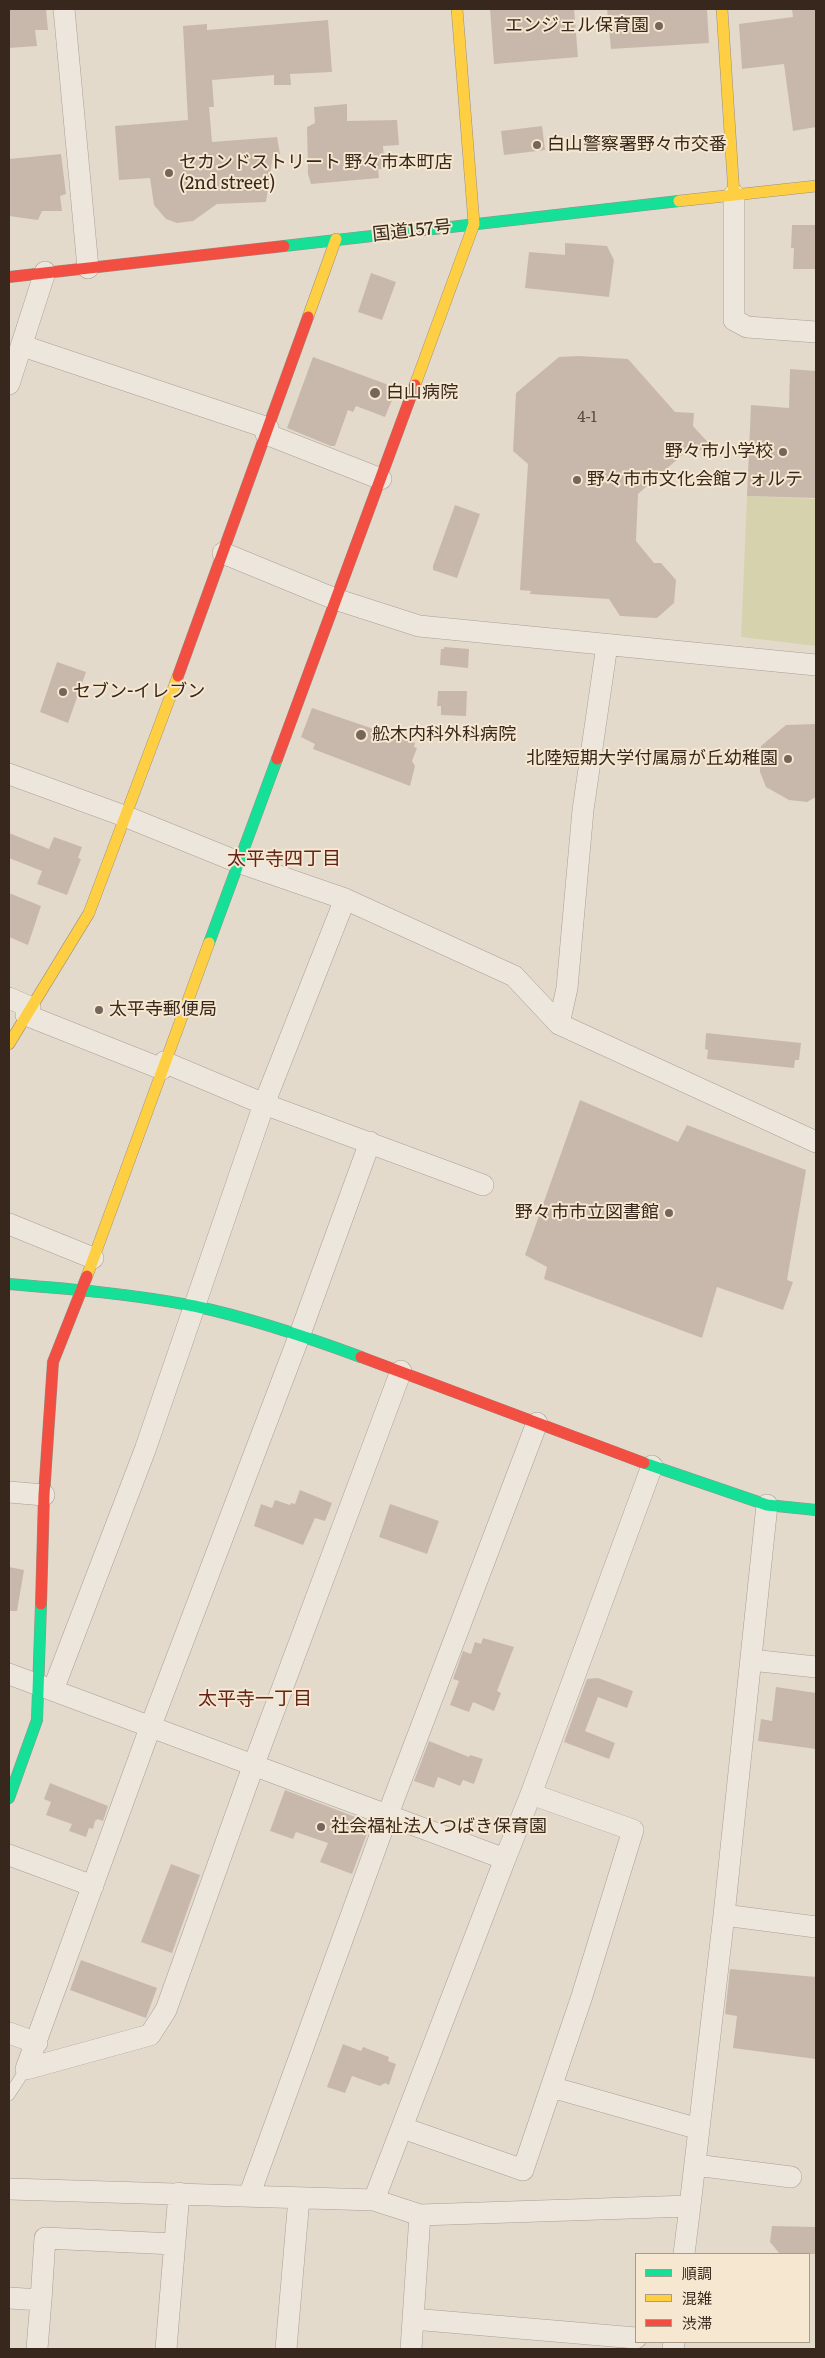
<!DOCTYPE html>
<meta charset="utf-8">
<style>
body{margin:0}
#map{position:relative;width:825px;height:2358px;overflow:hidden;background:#e4dacc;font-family:Literata,"Noto Sans JP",serif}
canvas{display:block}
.frame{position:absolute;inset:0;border:10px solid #37271d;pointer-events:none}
.legend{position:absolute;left:635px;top:2253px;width:175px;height:90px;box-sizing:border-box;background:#f6e7d0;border:1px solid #aa9a88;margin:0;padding:6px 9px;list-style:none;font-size:15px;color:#37271d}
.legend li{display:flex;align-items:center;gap:10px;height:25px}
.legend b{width:25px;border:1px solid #aa9a88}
</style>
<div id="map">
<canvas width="825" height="2358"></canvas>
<div class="frame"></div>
<ul class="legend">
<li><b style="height:6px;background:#16e098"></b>順調</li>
<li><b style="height:6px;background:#ffcf43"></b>混雑</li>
<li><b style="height:6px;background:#f24e42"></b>渋滞</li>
</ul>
</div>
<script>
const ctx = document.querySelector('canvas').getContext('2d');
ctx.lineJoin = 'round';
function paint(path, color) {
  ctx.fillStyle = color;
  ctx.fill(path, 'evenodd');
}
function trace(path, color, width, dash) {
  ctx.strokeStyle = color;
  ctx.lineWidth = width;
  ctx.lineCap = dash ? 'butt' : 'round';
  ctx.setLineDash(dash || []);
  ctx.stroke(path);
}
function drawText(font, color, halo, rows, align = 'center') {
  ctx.font = font + ' Literata,"Noto Sans JP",serif';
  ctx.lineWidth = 4;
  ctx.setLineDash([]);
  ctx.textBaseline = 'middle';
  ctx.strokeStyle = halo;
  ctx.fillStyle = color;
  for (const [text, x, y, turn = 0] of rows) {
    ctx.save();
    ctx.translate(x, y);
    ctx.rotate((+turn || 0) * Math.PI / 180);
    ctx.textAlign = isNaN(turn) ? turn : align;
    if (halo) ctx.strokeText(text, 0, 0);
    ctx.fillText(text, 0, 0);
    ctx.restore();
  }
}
paint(new Path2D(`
 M747,496L816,499V646L741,637Z`), '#d7d2ae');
paint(new Path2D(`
 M9,9H46L48,30H35L37,46L9,48Z
 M490,9H574L578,57L494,64Z
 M607,9H707L709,43L611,49Z
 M792,9H816V127L793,131L784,64L742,69L739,24L793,17Z
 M328,20L332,72L290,74L291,85H274V75L212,80L214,107H209L212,142L277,137L280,154L273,155L266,202L217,204L193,221L177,223L166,219L154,205L150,178L119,180L115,126L188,120L183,26L207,24V30Z
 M347,104V121L397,120L399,145L383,146L385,169H378L379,178L311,184L308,174L307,127L315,123L314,107Z
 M542,126L545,150L504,155L501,131Z
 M61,154L66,194L60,196L62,211H42L38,220L9,216V159Z
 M792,225H816V269H793L794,248H791Z
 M565,243L607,246L614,260L609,297L525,288L529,252L565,255Z
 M371,273L396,282L382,320L358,312Z
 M579,356L628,359L675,412L694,413L693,426L715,450H688L638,494L636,541L654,563H661L676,580L674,603L657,618L620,616L609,599L530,594L531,591L520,590L528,464L513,451L516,393L559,357Z
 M313,357L397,388L385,417L356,406L353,412L348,410L335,446H331L287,428Z
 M790,369L816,371V498L747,496L751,405L789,408Z
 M455,505L480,514L457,578L433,570V566Z
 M444,647L469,649L468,668L440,665L441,649H444Z
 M57,662L86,672L68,723L40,712Z
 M438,691H467L466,716L441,715V706H437Z
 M312,708L415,743L414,747L417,748L412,761L415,766L410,786L313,749L315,744L301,737Z
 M816,724V797L807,802L789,800L766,787L760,772L761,746L786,725Z
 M9,833L49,849L54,837L82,847L78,858L81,859L67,895L37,884L42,871L9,858Z
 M9,893L41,906L28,945L9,937Z
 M706,1033L801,1043L799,1060H795L794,1068L707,1059L708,1050L705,1049Z
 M580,1100L678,1142L687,1125L806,1170L787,1280L793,1282L783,1310L717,1287L702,1338L544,1279L547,1267L525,1255Z
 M300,1490L332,1503L325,1521L315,1518L303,1545L254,1526L261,1504L272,1508L275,1500L290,1505L291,1503L295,1504Z
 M390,1504L439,1521L427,1554L379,1537Z
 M9,1567L24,1570L17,1611H9Z
 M483,1638L514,1647L497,1691L501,1693L494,1711L473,1702L469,1712L450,1705L459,1681L453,1679L463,1651L471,1654L475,1642L481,1644Z
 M598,1678L633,1691L627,1708L598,1697L585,1731L615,1743L609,1759L564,1742L587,1679Z
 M776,1687L816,1693V1749L758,1741L761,1719L772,1721Z
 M429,1741L469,1757L470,1755L483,1759L474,1784L463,1780L460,1786L438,1777L434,1788L414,1781Z
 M50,1783L108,1806L103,1821L98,1819L95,1821L93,1829L89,1828L86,1837L69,1831L72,1824L46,1815L51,1802L44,1799Z
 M285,1790L371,1823L352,1874L320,1862L328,1843L296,1832L293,1839L270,1831Z
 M171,1864L200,1875L172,1953L141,1942Z
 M81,1960L157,1988L146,2018L70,1990Z
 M730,1969L816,1977V2059L733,2048L737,2016L725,2014Z
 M343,2044L361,2051L363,2047L389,2057L388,2061L396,2064L389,2085L385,2083L380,2086L352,2076L345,2093L327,2087Z
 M772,2226L816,2227V2254H780L770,2242Z`), '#c8b8ac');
const lane = new Path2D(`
 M9,2095L26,2069`);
const street = new Path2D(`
 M64,9L88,268
 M734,195V320L747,327L816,332
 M23,346L268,428
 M9,384L45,272
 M266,434L381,479
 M223,553L335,599L419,626L816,665
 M9,774L127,817L238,862L345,899L514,976L559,1024L816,1142
 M9,998L30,1007
 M26,1015L162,1069
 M559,1024L567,988L583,810L607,645
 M164,1062L264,1104L483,1185
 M9,1224L93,1258
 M9,1492L44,1495
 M751,1660L816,1667
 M9,1674L505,1859L374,2200
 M53,1690L145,1450L264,1104L345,899
 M531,1794L652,1466
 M9,1855L93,1886
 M724,1915L816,1927
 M9,2033L37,2043
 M26,2069L150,1728L300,1334L370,1142
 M26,2069L150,2035L166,2010L254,1764L401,1371
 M551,2087L699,2129
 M403,2128L523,2170L582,1996L633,1830L531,1794L505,1859
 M695,2165L791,2177
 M9,2189L374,2200L420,2215L690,2206L724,1915L767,1505
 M249,2196L388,1814L537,1423
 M684,2254L690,2206
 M9,2298L41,2300L45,2238L174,2244
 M413,2319L636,2338
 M37,2349L41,2300
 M166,2349L179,2193
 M286,2349L299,2198
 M411,2349L420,2215
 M673,2349L674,2342`);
const fast = new Path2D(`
 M284,246L679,201
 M209,943L277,759
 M9,1284C71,1289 133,1294 194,1306C251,1318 307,1337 361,1357
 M644,1463L767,1505L816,1510
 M9,1798L37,1720L41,1604`);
const slow = new Path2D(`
 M722,9L734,195
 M679,201L816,186
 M308,317L336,239
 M415,385L474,224L457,9
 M9,1044L89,913L178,676
 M87,1276L209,943`);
const jam = new Path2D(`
 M9,277L284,246
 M178,676L308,317
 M277,759L415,385
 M361,1357L644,1463
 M41,1604L44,1495L53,1362L87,1276`);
trace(lane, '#a99f95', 12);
trace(street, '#a99f95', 22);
trace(fast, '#998f84', 12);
trace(slow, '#998f84', 12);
trace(jam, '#998f84', 12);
trace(lane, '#ece6dd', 11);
trace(street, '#ece6dd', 21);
trace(fast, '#16e098', 11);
trace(slow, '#ffcf43', 11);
trace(jam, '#f24e42', 11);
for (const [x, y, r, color] of [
 [659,26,5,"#74665a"],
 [537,145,5,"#74665a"],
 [169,173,5,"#74665a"],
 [375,393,6,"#74665a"],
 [783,452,5,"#74665a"],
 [577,480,5,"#74665a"],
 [63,692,5,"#74665a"],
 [361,735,6,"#74665a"],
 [788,759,5,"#74665a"],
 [99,1010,5,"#74665a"],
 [669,1213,5,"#74665a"],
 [321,1827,5,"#74665a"]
]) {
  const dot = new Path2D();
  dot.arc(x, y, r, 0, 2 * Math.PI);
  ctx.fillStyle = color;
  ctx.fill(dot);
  trace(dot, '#f6e7d0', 2);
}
drawText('15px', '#5b4b41', null, [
 ["4-1",587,418]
]);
drawText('18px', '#37271d', '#f6e7d0', [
 ["エンジェル保育園",649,26,"right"],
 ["白山警察署野々市交番",547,145],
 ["セカンドストリート 野々市本町店",179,163],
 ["(2nd street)",179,184],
 ["白山病院",386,393],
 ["野々市小学校",773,452,"right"],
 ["野々市市文化会館フォルテ",587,480],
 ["セブン-イレブン",73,692],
 ["舩木内科外科病院",372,735],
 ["北陸短期大学付属扇が丘幼稚園",778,759,"right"],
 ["太平寺郵便局",109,1010],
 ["野々市市立図書館",659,1213,"right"],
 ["社会福祉法人つばき保育園",331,1827]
], 'left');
drawText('18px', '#37271d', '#f6e7d0', [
 ["国道157号",412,231,-6]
]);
drawText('19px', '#64241c', '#f6e7d0', [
 ["太平寺四丁目",284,859],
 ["太平寺一丁目",255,1699]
]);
</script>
